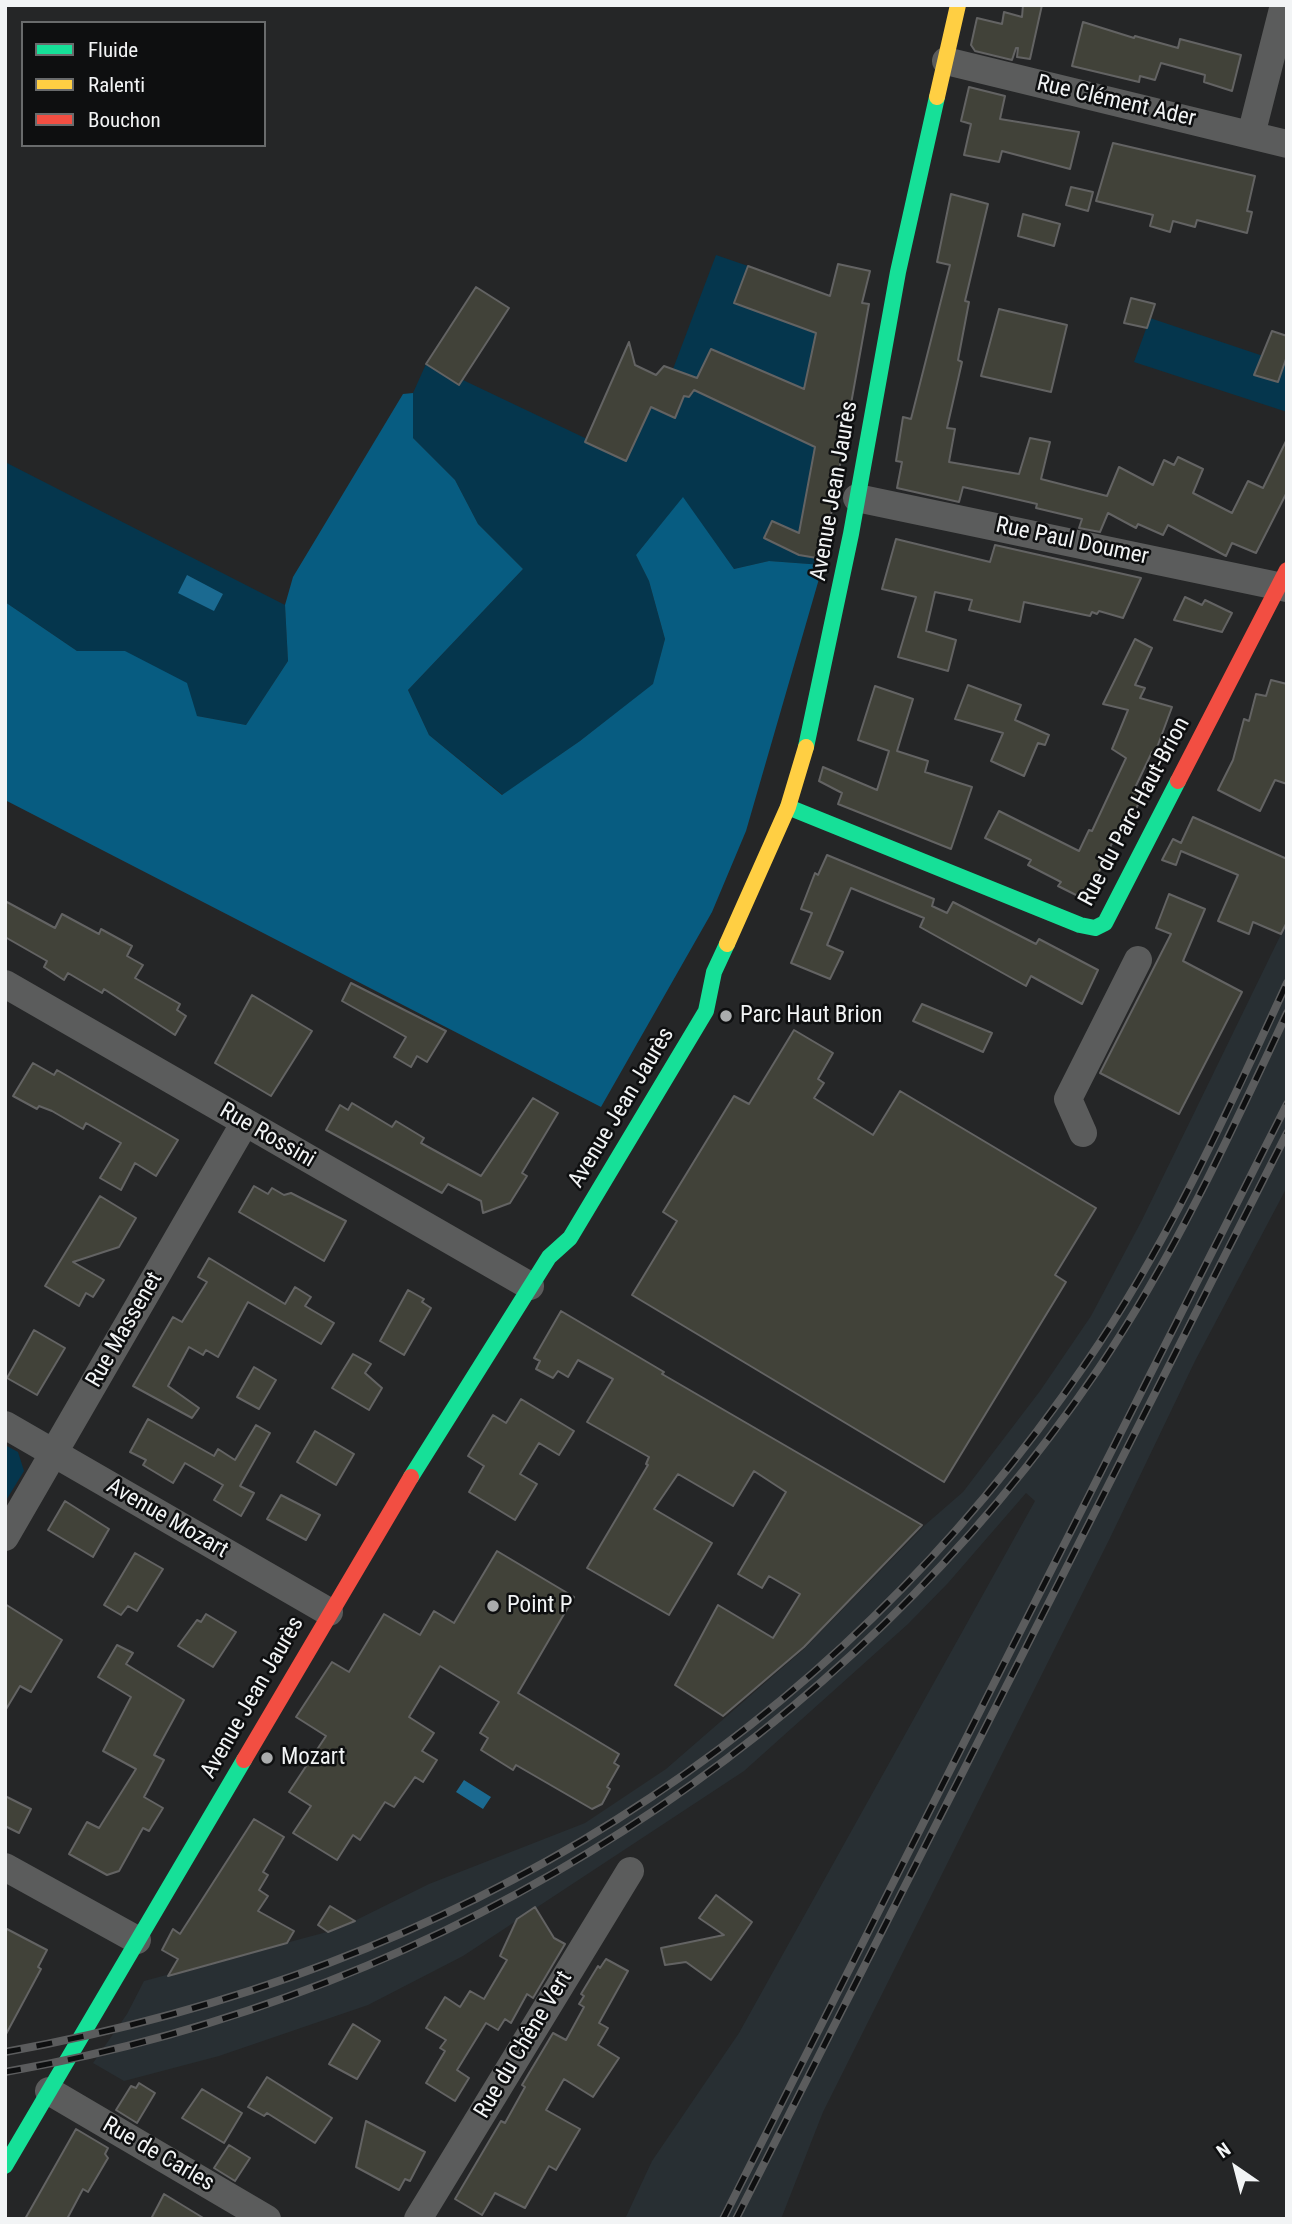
<!DOCTYPE html>
<meta charset="utf-8">
<style>
body{margin:0}
#map{position:relative;width:1292px;height:2224px;overflow:hidden;background:#252627;font-family:"Roboto Condensed",sans-serif}
canvas{display:block}
.frame{position:absolute;inset:0;border:7px solid #f2f4f5;pointer-events:none}
.legend{position:absolute;left:21px;top:21px;width:245px;height:126px;box-sizing:border-box;background:#0e0f10;border:2px solid #696b6c;margin:0;padding:9px 12px;list-style:none;font-size:21px;color:#f2f4f5}
.legend li{display:flex;align-items:center;gap:14px;height:35px}
.legend b{width:35px;border:2px solid #696b6c}
.north{position:absolute;left:1201px;top:2133px;width:70px;height:70px;-webkit-text-stroke:5px #0e0f10;paint-order:stroke;rotate:325deg;font-size:19px;font-weight:700;line-height:28px;text-align:center;color:#f2f4f5}
.north::after{content:'';display:block;margin:auto;width:24px;height:32px;background:#f2f4f5;clip-path:polygon(50% 0,100% 100%,50% 72%,0 100%)}
</style>
<div id="map">
<canvas width="1292" height="2224"></canvas>
<div class="frame"></div>
<ul class="legend">
<li><b style="height:9px;background:#16e098"></b>Fluide</li>
<li><b style="height:9px;background:#ffcf43"></b>Ralenti</li>
<li><b style="height:9px;background:#f24e42"></b>Bouchon</li>
</ul>
<div class="north">N</div>
</div>
<script>
const ctx = document.querySelector('canvas').getContext('2d');
ctx.lineJoin = 'round';
function paint(path, color) {
  ctx.fillStyle = color;
  ctx.fill(path, 'evenodd');
}
function trace(path, color, width, dash) {
  ctx.strokeStyle = color;
  ctx.lineWidth = width;
  ctx.lineCap = dash ? 'butt' : 'round';
  ctx.setLineDash(dash || []);
  ctx.stroke(path);
}
function drawText(font, color, halo, rows, align = 'center') {
  ctx.font = font + ' "Roboto Condensed",sans-serif';
  ctx.lineWidth = 5;
  ctx.setLineDash([]);
  ctx.textBaseline = 'middle';
  ctx.strokeStyle = halo;
  ctx.fillStyle = color;
  for (const [text, x, y, turn = 0] of rows) {
    ctx.save();
    ctx.translate(x, y);
    ctx.rotate((+turn || 0) * Math.PI / 180);
    ctx.textAlign = isNaN(turn) ? turn : align;
    if (halo) ctx.strokeText(text, 0, 0);
    ctx.fillText(text, 0, 0);
    ctx.restore();
  }
}
paint(new Path2D(`
 M1287,922V1187L1195,1361L1110,1538L823,2112L781,2219H625L652,2161L739,2033L1035,1501L1026,1493L948,1583L908,1624L744,1771L463,1956L368,2005L219,2056L124,2081L93,2063L127,2014L144,1981L338,1929L429,1884L585,1823L666,1769L804,1649L925,1525L963,1492L1040,1391L1091,1316L1142,1220Z`), '#282f33');
paint(new Path2D(`
 M716,255L748,266L735,303L816,333L806,381L805,404L711,349L695,383L673,369Z
 M1150,318L1287,364V412L1134,362Z
 M426,364L459,385L463,380L587,439L586,443L626,461L651,407L675,418L684,396L689,397L694,390L815,446L800,533L772,521L764,538L799,555L823,559V565L769,561L734,569L683,498L636,555L649,581L665,639L653,685L580,741L503,795L429,735L408,690L523,569L478,524L455,480L413,438V393Z
 M5,462L285,605L288,661L246,725L197,716L125,651H77L5,602Z
 M5,1445L18,1452L24,1471L5,1502Z`), '#05364d');
paint(new Path2D(`
 M413,393V438L455,480L478,524L523,569L408,690L429,735L502,795L580,741L653,684L665,639L649,581L636,555L683,497L734,569L769,561L823,565L746,831L712,912L601,1107L5,800V602L77,651H125L187,683L197,716L246,725L288,661L285,605L293,577L403,394Z`), '#075c81');
paint(new Path2D(`
 M187,575L223,594L214,611L178,593Z
 M464,1780L491,1797L483,1809L456,1792Z`), '#1b6a91');
const building = new Path2D(`
 M1023,5H1042L1030,59L1017,57L1018,48H1016L1012,60L975,51L971,45L977,18L1002,24L1004,12L1022,17Z
 M1083,22L1134,38L1135,36L1178,48L1180,39L1241,55L1232,91L1204,82L1205,75L1161,63L1155,80L1140,76L1139,82L1072,66Z
 M969,87L1005,96L1000,119L1079,132L1070,169L1002,151L999,162L964,155L971,124L961,121Z
 M1113,143L1255,176L1247,211L1252,212L1247,233L1197,220L1195,227L1173,221L1170,232L1150,226L1153,215L1096,201Z
 M1071,187L1093,192L1088,211L1066,205Z
 M951,194L988,204L965,301L969,302L958,360L962,362L947,428L955,429L949,462L1019,474L1030,438L1050,442L1041,479L1107,496L1119,467L1153,485L1164,460L1174,465L1178,457L1203,469L1193,493L1232,513L1248,481L1263,488L1287,439V492L1256,553L1232,543L1226,556L1168,525L1163,535L1138,524L1136,528L1108,513L1100,532L1079,528L1082,519L1036,508L1037,504L963,487L959,502L897,488L902,462L896,461L903,417L911,419L950,265L937,262Z
 M1023,214L1060,224L1054,246L1018,236Z
 M838,264L870,271L862,303L869,304L823,559L799,555L764,538L772,521L799,533L815,447L694,390L689,397L684,396L675,418L651,407L626,461L585,442L629,342L635,365L656,375L664,366L697,378L711,349L804,389L816,333L734,303L748,266L830,296Z
 M476,287L509,308L459,385L426,364Z
 M1131,298L1155,304L1147,328L1124,323Z
 M999,309L1067,325L1051,392L981,376Z
 M1272,331L1287,336V356L1278,382L1254,375Z
 M896,539L990,562L995,545L1141,578L1123,618L1099,611L1097,614L1092,612L1090,616L1024,602L1020,622L969,610L972,600L935,592L926,631L956,640L948,671L898,657L916,597L882,589Z
 M1185,597L1202,605L1205,600L1232,613L1222,632L1174,620Z
 M1135,639L1152,648L1135,685L1145,688L1140,698L1172,707L1155,753L1152,752L1133,792L1142,796L1130,822L1123,819L1086,900L1058,886L1061,882L1028,865L1031,860L985,838L999,811L1079,851L1089,830L1092,831L1126,758L1112,749L1128,710L1103,704Z
 M1271,680L1287,684V784L1275,780L1260,811L1218,790L1233,760L1244,719L1249,721L1256,694L1266,696Z
 M968,685L1021,705L1015,720L1049,735L1045,745L1038,743L1024,776L991,761L1003,733L955,719Z
 M875,686L913,699L897,751L928,761L925,772L972,787L951,849L838,804L842,793L819,781L823,767L877,790L889,751L858,740Z
 M1193,817L1287,859V922L1281,934L1253,922L1249,934L1218,921L1238,875L1181,851L1176,865L1162,860L1173,839L1181,843Z
 M827,855L934,899L932,906L947,913L953,902L1036,944L1039,939L1098,970L1082,1004L1031,976L1026,986L920,927L924,918L851,888L827,945L843,952L830,979L791,963L812,913L801,909L815,873L818,875Z
 M1169,894L1205,909L1183,961L1242,992L1179,1114L1100,1073L1171,934L1156,928Z
 M5,901L55,928L62,914L99,934L101,929L132,946L127,956L143,965L135,978L180,1004L177,1010L186,1016L175,1035L104,989L102,993L68,973L64,980L44,967L47,961L5,937Z
 M351,983L446,1031L427,1062L417,1056L411,1067L394,1057L406,1037L342,1001Z
 M252,995L312,1031L271,1096L215,1063Z
 M922,1004L992,1033L983,1052L913,1021Z
 M794,1030L833,1053L818,1079L824,1083L814,1098L873,1135L900,1091L1096,1208L1055,1275L1066,1282L944,1482L632,1295L677,1221L663,1212L734,1096L749,1104Z
 M33,1063L54,1075L57,1070L178,1140L156,1176L135,1163L121,1190L100,1178L121,1143L86,1123L83,1129L52,1111L39,1106L37,1109L13,1096Z
 M533,1098L558,1113L522,1173L527,1176L510,1203L483,1213L481,1201L448,1184L442,1193L326,1130L340,1105L348,1110L352,1103L392,1127L396,1121L424,1138L421,1143L481,1176Z
 M254,1186L268,1194L272,1188L284,1195L291,1193L346,1221L324,1261L239,1212Z
 M100,1196L136,1218L119,1247L73,1262L104,1280L93,1297L86,1293L79,1306L45,1286Z
 M209,1258L285,1304L295,1287L311,1297L305,1306L334,1323L321,1344L248,1302L218,1357L206,1350L203,1355L189,1347L168,1386L199,1408L192,1418L133,1386L173,1317L182,1322L207,1282L198,1277Z
 M408,1290L424,1299L422,1302L431,1308L404,1355L380,1341Z
 M561,1311L664,1372L662,1374L922,1525L804,1647L723,1716L675,1685L718,1605L773,1638L800,1594L769,1576L762,1588L738,1574L786,1492L754,1471L733,1506L678,1474L654,1509L712,1543L669,1615L587,1568L648,1465L646,1464L649,1457L587,1422L613,1379L578,1360L568,1377L558,1371L553,1378L536,1369L540,1361L534,1358Z
 M34,1330L65,1348L37,1395L7,1378Z
 M353,1354L371,1364L365,1373L382,1388L369,1410L332,1388Z
 M254,1367L276,1380L259,1409L237,1397Z
 M521,1399L574,1431L559,1455L539,1443L520,1474L537,1484L515,1520L469,1492L484,1466L468,1456L493,1415L506,1423Z
 M148,1419L214,1456L218,1449L235,1460L256,1425L270,1433L240,1486L254,1493L241,1516L214,1500L223,1485L185,1463L173,1483L143,1465L146,1460L130,1452Z
 M315,1431L354,1454L336,1485L297,1462Z
 M281,1495L320,1515L306,1540L267,1519Z
 M65,1501L109,1529L93,1557L48,1530Z
 M497,1551L574,1597L518,1693L619,1754L614,1763L619,1766L607,1787L610,1789L602,1804L592,1809L516,1765L513,1770L481,1750L488,1738L480,1733L499,1702L440,1666L409,1717L434,1733L422,1751L437,1760L423,1782L415,1777L394,1807L385,1802L360,1840L353,1835L337,1860L293,1833L311,1806L289,1792L326,1736L296,1717L332,1662L349,1672L384,1614L420,1635L434,1611L454,1623Z
 M135,1553L163,1569L137,1611L128,1606L121,1615L104,1605Z
 M5,1604L62,1640L31,1692L20,1686L5,1711Z
 M206,1614L236,1632L213,1667L178,1646L197,1620L201,1622Z
 M117,1645L133,1653L126,1664L184,1700L154,1755L164,1760L144,1797L163,1808L149,1831L143,1828L119,1871L107,1875L69,1854L87,1822L99,1828L136,1769L103,1751L131,1697L98,1677Z
 M5,1796L31,1809L19,1833L5,1826Z
 M254,1819L284,1837L263,1872L268,1875L259,1890L268,1896L258,1911L294,1931L287,1943L168,1976L178,1959L162,1950L173,1929L180,1934Z
 M716,1895L752,1922L711,1980L686,1962L665,1965L661,1948L724,1935L699,1918Z
 M330,1906L355,1921L328,1932L318,1925Z
 M535,1907L554,1938L565,1944L533,1998L527,1994L511,2023L505,2019L498,2030L486,2023L457,2070L469,2078L455,2101L426,2083L445,2051L440,2048L446,2040L426,2028L445,1997L460,2007L470,1991L484,1999L507,1960L500,1956L517,1919Z
 M5,1928L47,1950L38,1967L41,1969L5,2036Z
 M606,1959L628,1971L599,2023L608,2028L598,2045L619,2058L593,2097L564,2079L546,2110L580,2129L556,2170L549,2166L525,2208L495,2193L482,2215L455,2199L501,2121L505,2123L525,2087L522,2085L553,2033L566,2040L584,2007L579,2004L584,1996L581,1994L598,1966L600,1968Z
 M353,2024L380,2041L357,2079L329,2064Z
 M267,2077L332,2118L315,2143L267,2113L264,2116L248,2107Z
 M139,2083L155,2093L137,2123L116,2110L131,2086L136,2088Z
 M202,2089L242,2113L224,2143L182,2118Z
 M366,2121L425,2152L410,2181L405,2179L399,2190L356,2167Z
 M76,2129L108,2148L105,2154L108,2158L88,2192L83,2189L67,2219H25Z
 M229,2145L250,2158L235,2181L214,2168Z
 M164,2194L205,2219H151Z`);
paint(building, '#414239');
trace(building, '#636363', 2);
trace(new Path2D(`
 M946,61L1287,144
 M1251,135L1284,5
 M857,498L1287,588
 M5,984L530,1286
 M1083,1133L1068,1099L1138,960
 M5,1425L329,1612
 M5,1537L244,1124
 M5,1867L137,1940
 M49,2091L267,2219
 M418,2219L630,1871`), '#5b5c5c', 28);
trace(new Path2D(`
 M806,747L851,534L898,272L937,97
 M788,807L1080,925L1095,928L1105,923L1178,781
 M411,1477L549,1257L570,1238L706,1011L714,972L727,944
 M5,2166L244,1760`), '#16e098', 16);
trace(new Path2D(`
 M937,97L958,5
 M727,944L788,807L806,747`), '#ffcf43', 16);
trace(new Path2D(`
 M1178,781L1287,570
 M244,1760L411,1477`), '#f24e42', 16);
const rail = new Path2D(`
 M5,2052C455,1971 827,1742 1086,1363C1167,1245 1227,1113 1287,983
 M5,2072C448,1995 847,1740 1099,1368C1174,1256 1230,1135 1287,1013
 M723,2219L1287,1104
 M736,2219L1287,1133`);
trace(rail, '#5b5c5d', 8);
trace(rail, '#0e0f10', 5, [16]);
for (const [x, y, r, color] of [
 [726,1016,7,"#aaacad"],
 [493,1606,7,"#aaacad"],
 [267,1758,7,"#aaacad"]
]) {
  const dot = new Path2D();
  dot.arc(x, y, r, 0, 2 * Math.PI);
  ctx.fillStyle = color;
  ctx.fill(dot);
  trace(dot, '#0e0f10', 2.5);
}
drawText('23px', '#f2f4f5', '#0e0f10', [
 ["Rue Clément Ader",1116,102,13],
 ["Avenue Jean Jaurès",835,491,-80],
 ["Rue Paul Doumer",1072,542,12],
 ["Rue du Parc Haut-Brion",1135,812,-62],
 ["Avenue Jean Jaurès",622,1108,-59],
 ["Rue Rossini",267,1136,30],
 ["Rue Massenet",125,1330,-60],
 ["Avenue Mozart",167,1519,30],
 ["Avenue Jean Jaurès",253,1698,-60],
 ["Rue du Chêne Vert",524,2045,-59],
 ["Rue de Carles",158,2155,30]
]);
drawText('23px', '#f2f4f5', '#0e0f10', [
 ["Parc Haut Brion",740,1016],
 ["Point P",507,1606],
 ["Mozart",281,1758]
], 'left');
</script>
